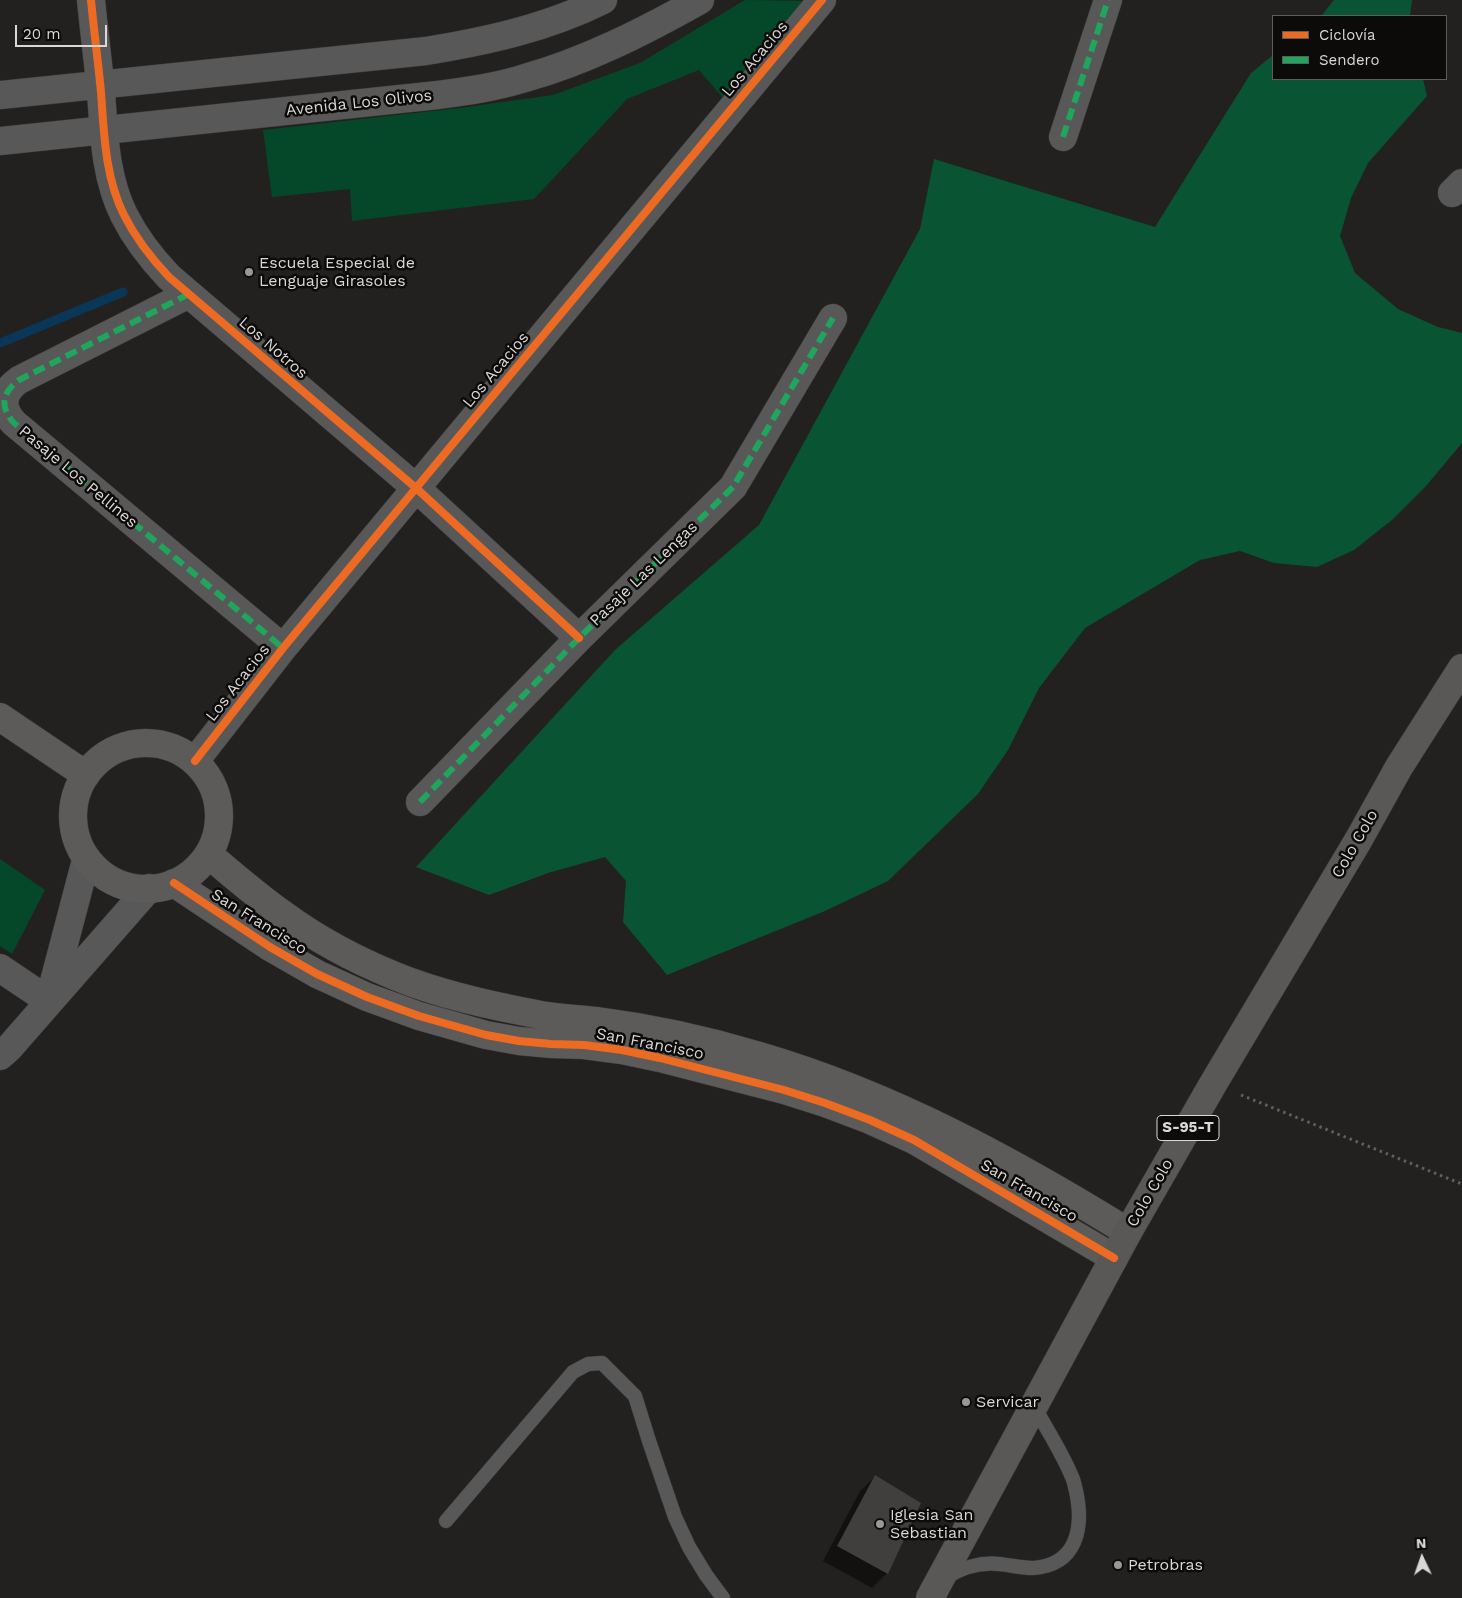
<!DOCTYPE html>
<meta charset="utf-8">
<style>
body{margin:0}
#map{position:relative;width:1462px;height:1598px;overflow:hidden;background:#23211f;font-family:"Work Sans",sans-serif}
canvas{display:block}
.legend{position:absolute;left:1272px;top:15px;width:175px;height:65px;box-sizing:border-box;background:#0c0b0a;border:1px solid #5e5d5c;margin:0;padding:6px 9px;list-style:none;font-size:15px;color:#dad8d6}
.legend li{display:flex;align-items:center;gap:10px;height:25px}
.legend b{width:25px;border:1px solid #5e5d5c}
.north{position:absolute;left:1397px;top:1533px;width:50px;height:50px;-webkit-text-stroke:4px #0c0b0a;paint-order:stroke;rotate:357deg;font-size:14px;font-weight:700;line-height:20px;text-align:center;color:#dad8d6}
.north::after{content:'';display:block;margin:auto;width:18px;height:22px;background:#dad8d6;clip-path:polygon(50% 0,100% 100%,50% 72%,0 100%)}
.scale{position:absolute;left:15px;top:25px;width:92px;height:22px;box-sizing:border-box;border:2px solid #dad8d6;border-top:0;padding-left:6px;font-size:15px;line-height:18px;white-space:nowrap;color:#dad8d6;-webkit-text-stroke:4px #0c0b0a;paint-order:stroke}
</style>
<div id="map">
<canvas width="1462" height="1598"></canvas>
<ul class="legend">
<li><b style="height:6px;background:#ed6a23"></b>Ciclovía</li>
<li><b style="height:6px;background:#20a55d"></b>Sendero</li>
</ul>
<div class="north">N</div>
<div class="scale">20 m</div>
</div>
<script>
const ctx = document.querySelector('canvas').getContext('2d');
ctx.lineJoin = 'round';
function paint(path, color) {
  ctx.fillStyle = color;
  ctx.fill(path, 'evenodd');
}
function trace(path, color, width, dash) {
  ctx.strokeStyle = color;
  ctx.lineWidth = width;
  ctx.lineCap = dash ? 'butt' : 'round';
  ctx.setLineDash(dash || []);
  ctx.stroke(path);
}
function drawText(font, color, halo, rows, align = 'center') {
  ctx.font = font + ' "Work Sans",sans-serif';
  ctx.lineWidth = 5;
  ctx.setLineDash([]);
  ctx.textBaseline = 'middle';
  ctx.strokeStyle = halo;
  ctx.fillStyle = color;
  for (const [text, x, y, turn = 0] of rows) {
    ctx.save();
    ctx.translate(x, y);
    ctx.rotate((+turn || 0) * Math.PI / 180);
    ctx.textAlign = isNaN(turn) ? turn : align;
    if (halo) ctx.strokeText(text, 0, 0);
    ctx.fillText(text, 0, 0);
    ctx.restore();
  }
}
paint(new Path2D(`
 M745,0L804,1L723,98L699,70L627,99L534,199L352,221L350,189L272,197L263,130L460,108L553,95L640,63Z
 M0,859L45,890L12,954L0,946Z`), '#054829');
paint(new Path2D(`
 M1334,0H1412L1410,16H1321Z
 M1273,55V79H1423L1427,96L1368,163L1351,198L1340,236L1355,273L1398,309L1438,327L1462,333V443L1426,486L1392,520L1354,550L1317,567L1274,563L1240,551L1200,560L1085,628L1039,688L1008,750L978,794L888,881L825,911L667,975L623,922L626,881L605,857L548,873L489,895L416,867L615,650L759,525L920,229L934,159L1155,227L1251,73Z`), '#095432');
paint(new Path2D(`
 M875,1477L887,1573L872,1588L823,1561L860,1491Z`), '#0007');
trace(new Path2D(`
 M0,343L123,292`), '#0a3757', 9);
paint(new Path2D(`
 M875,1475L921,1503L888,1574L837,1546Z`), '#403f3e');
const lane = new Path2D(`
 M446,1521L573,1372L588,1364L602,1363L635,1396L649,1441L675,1517L689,1547L706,1575L723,1598
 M944,1579C960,1568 980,1562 999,1564C1010,1565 1021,1568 1033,1568C1077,1565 1084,1528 1076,1491C1075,1487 1074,1481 1072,1477C1063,1454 1046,1428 1034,1406`);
const street = new Path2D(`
 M91,0C94,31 98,61 101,92C104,133 105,177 124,215C136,239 151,258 169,277L416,488L579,638
 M0,95L426,51C487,41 547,28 603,0
 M1063,137L1108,0
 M0,141L438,95C467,91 497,87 525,78C586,61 645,31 700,0
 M1452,193L1462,183
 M189,294L19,380C1,393 0,408 14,423L283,648
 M195,761L283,648L822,0
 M420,802L579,638L733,487L833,318
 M0,968L49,1001
 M50,997L86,860
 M0,1056L9,1048L149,888`);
const secondary = new Path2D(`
 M0,717L86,775
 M73 816a73 73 0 1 1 146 0a73 73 0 1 1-146 0Z
 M209,855C233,875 258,897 284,915C318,940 356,960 395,976C441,995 492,1006 541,1015C559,1018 578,1019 596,1021C651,1028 706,1040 759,1056C892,1095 1011,1160 1128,1232
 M174,883L270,947L317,974L367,997L419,1016L486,1035L519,1041L551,1044L584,1045L622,1050L660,1058L784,1090L825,1103L870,1120L914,1140L1114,1258`);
const primary = new Path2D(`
 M930,1598L1128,1232L1213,1084L1359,839L1399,767L1462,668`);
trace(lane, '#3c3b39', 15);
trace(street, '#3c3b39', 29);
trace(secondary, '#3c3b39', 29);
trace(primary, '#3c3b39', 29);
trace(new Path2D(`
 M1241,1095L1462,1184`), '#605f5e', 3, [2.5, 4]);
trace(lane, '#595858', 14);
trace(street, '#595858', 28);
trace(secondary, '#5c5b5a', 28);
trace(primary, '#5a5857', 28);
trace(new Path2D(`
 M1063,137L1108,0
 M189,294L19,380C1,393 0,408 14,423L283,648
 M420,802L579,638L733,487L833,318`), '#20a55d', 6, [12, 6]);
trace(new Path2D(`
 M91,0C94,31 98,61 101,92C104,133 105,177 124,215C136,239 151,258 169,277L416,488L579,638
 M195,761L283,648L822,0
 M174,883L270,947L317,974L367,997L419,1016L486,1035L519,1041L551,1044L584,1045L622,1050L660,1058L784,1090L825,1103L870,1120L914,1140L1114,1258`), '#ed6a23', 8);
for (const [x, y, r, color] of [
 [249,272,5,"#9a9896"],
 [966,1402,5,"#9a9896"],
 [880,1524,5,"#9a9896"],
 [1118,1565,5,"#9a9896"]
]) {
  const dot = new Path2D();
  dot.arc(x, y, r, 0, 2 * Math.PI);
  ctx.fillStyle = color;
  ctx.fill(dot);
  trace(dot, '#0c0b0a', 2);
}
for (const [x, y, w] of [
 [1188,1128,62]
]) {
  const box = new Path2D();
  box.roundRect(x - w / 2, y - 12.5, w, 25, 4);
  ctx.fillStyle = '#0c0b0a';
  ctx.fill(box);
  trace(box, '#dad8d6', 1);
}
drawText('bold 15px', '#dad8d6', null, [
 ["S-95-T",1188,1128]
]);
drawText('16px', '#dad8d6', '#0c0b0a', [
 ["Los Acacios",755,59,-50],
 ["Avenida Los Olivos",359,103,-6],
 ["Los Notros",273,348,41],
 ["Los Acacios",496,370,-50],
 ["Pasaje Los Pellines",78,477,40],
 ["Pasaje Las Lengas",644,574,-44],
 ["Los Acacios",238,683,-52],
 ["Colo Colo",1355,844,-60],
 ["San Francisco",259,922,32],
 ["San Francisco",650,1044,11],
 ["San Francisco",1029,1191,30],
 ["Colo Colo",1150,1193,-60]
]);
drawText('16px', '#dad8d6', '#0c0b0a', [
 ["Escuela Especial de",259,263],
 ["Lenguaje Girasoles",259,281],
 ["Servicar",976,1402],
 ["Iglesia San",890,1515],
 ["Sebastian",890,1533],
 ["Petrobras",1128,1565]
], 'left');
</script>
